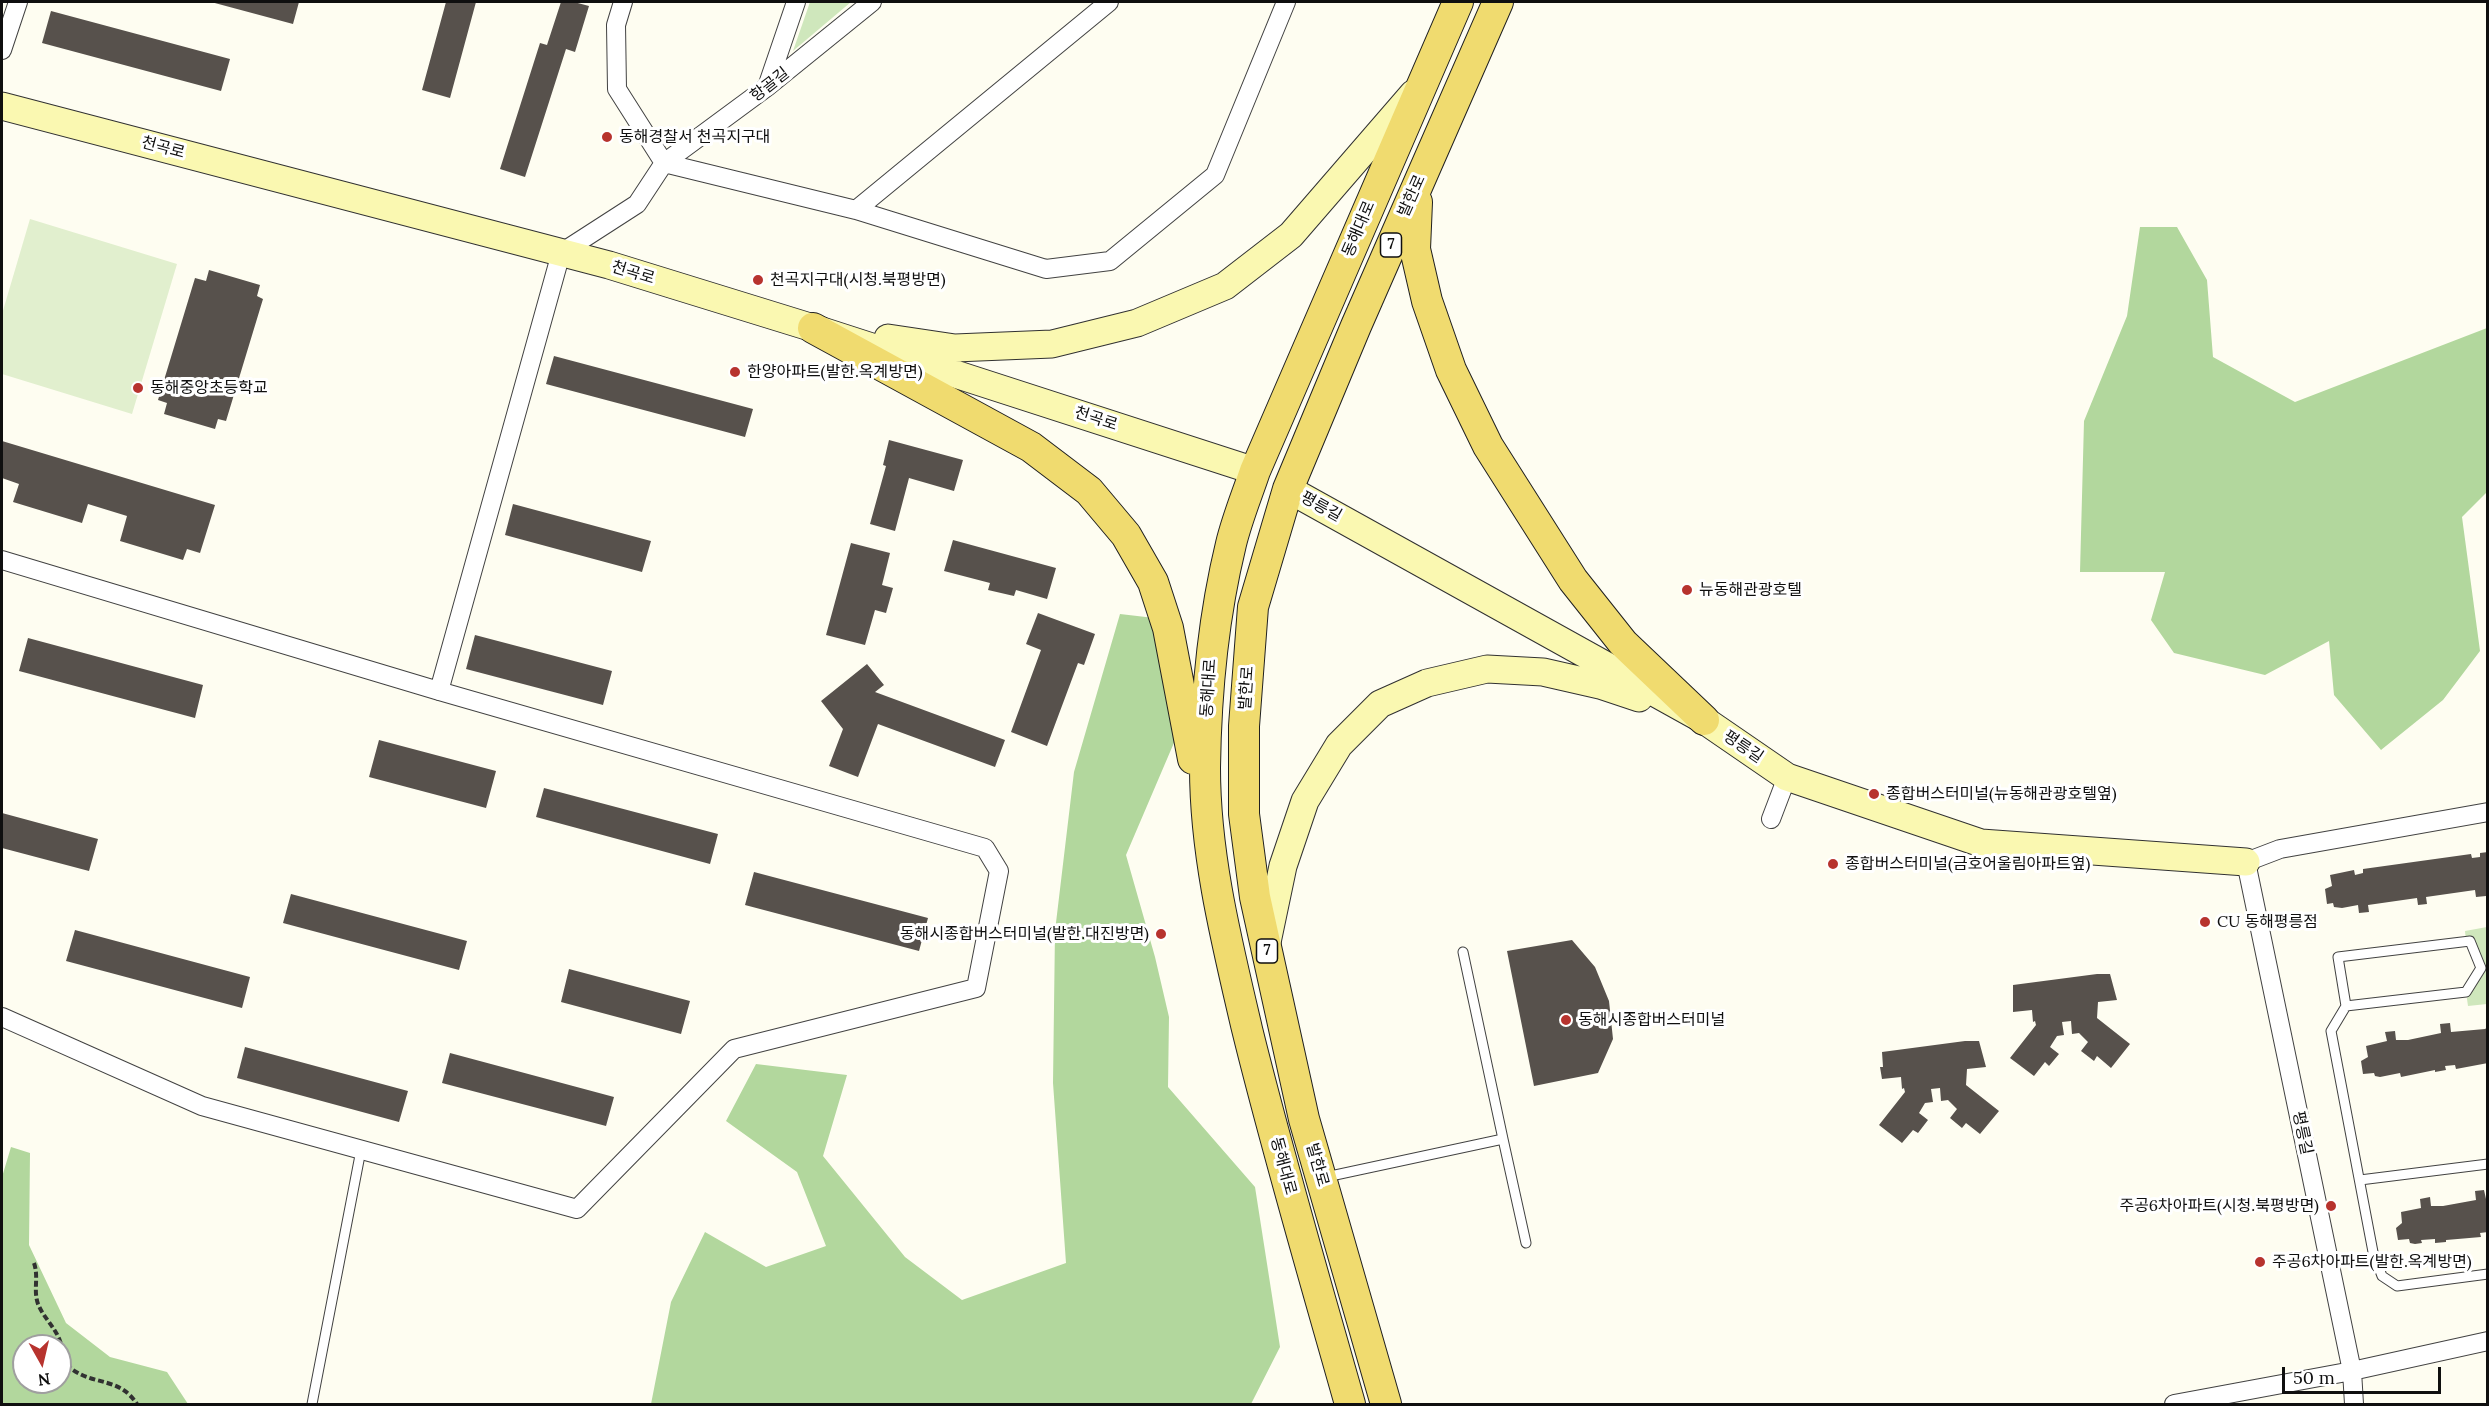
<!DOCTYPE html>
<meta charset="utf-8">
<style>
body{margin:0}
#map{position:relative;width:2489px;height:1406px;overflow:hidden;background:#fefdf1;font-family:Lora,serif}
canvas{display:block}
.frame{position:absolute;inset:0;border:3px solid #0f0f0f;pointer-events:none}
.north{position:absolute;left:12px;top:1334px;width:60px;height:60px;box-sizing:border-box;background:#fff;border:2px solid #9f9f9f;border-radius:50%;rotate:172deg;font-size:16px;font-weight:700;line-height:24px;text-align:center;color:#0f0f0f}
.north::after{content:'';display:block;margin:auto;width:21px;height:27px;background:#b7332e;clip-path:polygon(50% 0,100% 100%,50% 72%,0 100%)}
.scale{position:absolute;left:2282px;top:1367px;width:159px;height:27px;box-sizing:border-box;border:3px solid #0f0f0f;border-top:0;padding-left:8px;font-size:18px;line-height:21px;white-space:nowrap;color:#0f0f0f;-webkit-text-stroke:4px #fff;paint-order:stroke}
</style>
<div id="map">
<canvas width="2489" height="1406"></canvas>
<div class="frame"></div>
<div class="north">N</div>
<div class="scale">50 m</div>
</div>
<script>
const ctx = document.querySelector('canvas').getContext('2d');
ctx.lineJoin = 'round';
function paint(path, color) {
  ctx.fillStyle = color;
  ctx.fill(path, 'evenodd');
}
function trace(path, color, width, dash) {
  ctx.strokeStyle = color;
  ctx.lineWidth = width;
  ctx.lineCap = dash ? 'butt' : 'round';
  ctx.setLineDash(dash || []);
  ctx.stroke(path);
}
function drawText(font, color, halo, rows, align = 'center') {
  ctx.font = font + ' Lora,"Noto Sans KR",serif';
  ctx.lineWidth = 6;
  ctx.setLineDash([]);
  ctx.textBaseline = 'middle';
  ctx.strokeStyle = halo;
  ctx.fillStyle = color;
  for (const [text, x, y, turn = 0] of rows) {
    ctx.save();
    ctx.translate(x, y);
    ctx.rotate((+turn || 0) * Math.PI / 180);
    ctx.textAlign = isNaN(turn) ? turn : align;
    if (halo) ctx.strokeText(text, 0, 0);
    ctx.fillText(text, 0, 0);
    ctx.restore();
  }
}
paint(new Path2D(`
 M810,2H851L793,51Z
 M2487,927V1004L2468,1006L2466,992L2481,968L2466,942L2465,931Z`), '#cfe7bc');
paint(new Path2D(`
 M2140,227H2177L2207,280L2213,357L2295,402L2487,328V492L2462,517L2480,651L2443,700L2381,750L2334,695L2329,641L2265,675L2174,653L2151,620L2165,572H2080L2084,421L2127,316Z
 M1120,614L1180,621L1176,738L1126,855L1155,957L1169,1017L1168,1087L1255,1187L1280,1347L1251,1404H651L671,1302L705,1232L766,1267L826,1246L797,1172L726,1121L756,1064L847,1075L823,1156L905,1257L962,1300L1066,1263L1053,1083L1055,931L1074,772Z
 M11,1147L30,1153L29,1245L66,1323L110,1357L167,1372L188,1404H2V1177ZM24,1346H60V1382H24Z`), '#b2d79d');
paint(new Path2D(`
 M30,219L177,264L132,414L2,374V314Z`), '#e1efce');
paint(new Path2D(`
 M211,2H299L293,24Z
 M446,2H476L450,98L422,90Z
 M561,2H574L589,6L575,52L566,49L525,177L500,169L540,43L547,45Z
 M51,11L230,59L221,91L42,43Z
 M209,270L260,285L257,296L263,299L226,421L218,419L215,429L164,414L167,403L158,400L195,278L206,281Z
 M554,356L753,409L745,437L546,384Z
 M889,440L963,460L954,491L909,478L895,531L870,524L886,466L883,465Z
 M2,441L215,505L200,553L187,549L183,560L120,541L127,516L88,504L82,523L13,502L19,484L2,478Z
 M513,504L651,541L642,572L505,535Z
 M953,540L1056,568L1047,599L1016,590L1014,596L988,590L990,583L944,571Z
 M851,543L890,553L882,585L893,588L886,613L875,610L865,645L826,635Z
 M1038,613L1095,634L1084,665L1078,663L1047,746L1011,732L1041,650L1026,644Z
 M475,635L612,671L603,705L466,669Z
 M28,638L203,685L195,718L19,671Z
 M867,664L884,685L875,692L1005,740L995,767L878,724L858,777L829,766L843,729L821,701Z
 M379,740L496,771L486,808L369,777Z
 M544,788L718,834L710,864L536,817Z
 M2,813L98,839L89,871L2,848Z
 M2488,852L2486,896L2476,897L2475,890L2426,897L2427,904L2418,905L2417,898L2368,905L2369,912L2359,913L2358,905L2342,908L2334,907L2333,903L2327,904L2325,889L2332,886L2330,875L2354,870L2355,875L2363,873V869L2471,854L2472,858L2480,857V853Z
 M754,872L928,918L919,951L745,905Z
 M291,894L467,941L459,970L283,923Z
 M75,930L250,977L242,1008L66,961Z
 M1572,940L1595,967L1609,1001L1613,1039L1598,1073L1534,1086L1507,951Z
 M569,969L690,1001L681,1034L561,1002Z
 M2097,974H2110L2117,1000L2098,1002L2097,1018L2130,1044L2111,1068L2097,1056L2094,1061L2081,1051L2088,1042L2079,1033L2072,1034L2071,1021L2062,1022L2064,1035L2057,1036L2050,1047L2059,1054L2049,1066L2045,1062L2034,1076L2010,1058L2036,1025L2035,1021L2033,1022L2032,1010L2013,1012V985Z
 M2450,1023L2451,1032L2485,1029L2488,1027V1063L2456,1069L2455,1065L2445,1066L2446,1070L2435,1072V1070L2401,1077L2400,1073L2380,1077L2375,1076L2374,1073L2363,1074L2361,1061L2368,1057L2366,1046L2387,1041L2385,1032L2395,1031L2396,1040H2408L2441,1033L2440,1024Z
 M1965,1041H1979L1986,1067L1967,1069L1966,1085L1999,1111L1980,1134L1966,1123L1962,1128L1950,1118L1957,1109L1948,1100L1941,1101L1940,1088L1931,1089L1933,1102L1925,1103L1919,1113L1928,1120L1918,1133L1913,1130L1902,1143L1879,1125L1905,1092L1904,1088L1902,1089L1901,1077L1882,1079L1880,1067H1883L1882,1052Z
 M245,1047L408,1091L399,1122L237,1078Z
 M450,1053L614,1097L606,1126L442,1083Z
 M2484,1190L2486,1199L2488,1198V1232L2480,1233L2481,1237L2446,1240V1242L2435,1243V1239L2421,1240L2422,1243L2415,1244L2410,1243L2409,1239L2398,1240L2396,1228L2402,1223L2401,1212L2421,1208L2420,1199L2430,1197L2431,1206H2443L2476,1200L2475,1191Z`), '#57514c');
const lane = new Path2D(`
 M2346,1006L2466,992L2481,968L2470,941L2338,957L2346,1006L2331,1031L2373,1252L2382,1276L2397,1286L2488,1274
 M1503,1139L1526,1243
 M1326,1177L1503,1139L1463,952
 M2360,1180L2488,1164
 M312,1404L361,1150`);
const street = new Path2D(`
 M2,50L18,2
 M767,87L796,2
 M664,163L856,210L1046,269L1110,261L1215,175L1286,2
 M664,163L767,87L872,2
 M856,210L1109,2
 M2,560L439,691L985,848L999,871L976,988L734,1049L577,1209L202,1106L2,1017
 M439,691L561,253L637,204L664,163L617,89L616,25L623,2
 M1771,819L1787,777
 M2174,1404L2352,1371L2488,1341
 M2354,1404L2352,1371L2246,862L2280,849L2488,812`);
const secondary = new Path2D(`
 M2,106L609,265L813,328L1255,471
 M888,338L955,348L1052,344L1137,323L1225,286L1291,235L1413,94
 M1288,489L1704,720L1787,777L1981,843L2246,862
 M1266,947L1283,866L1305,801L1339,745L1380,704L1427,683L1487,669L1543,672L1600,685L1639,698`);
const primary = new Path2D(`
 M1417,202L1415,249L1427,301L1451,370L1488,446L1573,580L1623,643L1704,720
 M813,328L1031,447L1089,491L1126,535L1153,582L1168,628L1193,759
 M1350,1404C1315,1280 1278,1155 1247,1029C1227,943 1205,856 1205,768C1206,692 1213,618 1231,544C1237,519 1247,495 1255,471L1458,2
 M1386,1404L1304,1119L1255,897L1244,814V726L1253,607L1288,489L1356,326L1498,2`);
trace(lane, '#424242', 11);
trace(street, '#424242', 20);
trace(secondary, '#313131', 29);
trace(primary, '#202020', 32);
trace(new Path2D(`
 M34,1263C39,1277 33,1290 38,1304C43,1317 55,1327 60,1341C64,1351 64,1363 73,1370C97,1386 119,1377 137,1404`), '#313131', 4, [6, 3]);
trace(lane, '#fff', 9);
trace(street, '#fff', 18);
trace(secondary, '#faf8b1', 27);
trace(primary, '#f0db6f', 30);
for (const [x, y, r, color] of [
 [607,137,6,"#b7332e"],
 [758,280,6,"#b7332e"],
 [735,372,6,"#b7332e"],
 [138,388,6,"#b7332e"],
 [1687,590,6,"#b7332e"],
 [1874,794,6,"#b7332e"],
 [1833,864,6,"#b7332e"],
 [2205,922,6,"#b7332e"],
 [1161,934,6,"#b7332e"],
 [1566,1020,6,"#b7332e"],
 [2331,1206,6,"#b7332e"],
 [2260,1262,6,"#b7332e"]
]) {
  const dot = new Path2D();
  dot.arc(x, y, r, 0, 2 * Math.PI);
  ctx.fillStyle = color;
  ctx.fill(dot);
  trace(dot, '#fff', 2);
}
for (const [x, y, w] of [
 [1391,245,21],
 [1267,951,21]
]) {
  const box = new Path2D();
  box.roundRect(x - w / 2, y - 12, w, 24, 4.5);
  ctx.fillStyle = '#fff';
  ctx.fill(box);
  trace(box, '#0f0f0f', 1.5);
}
drawText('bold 15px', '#0f0f0f', null, [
 ["7",1391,245],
 ["7",1267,951]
]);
drawText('16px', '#0f0f0f', '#fff', [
 ["항골길",770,85,-38],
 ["천곡로",163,148,15],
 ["발한로",1412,196,-66],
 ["동해대로",1359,229,-67],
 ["천곡로",633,273,17],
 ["천곡로",1096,419,18],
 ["평릉길",1321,507,29],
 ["동해대로",1209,688,-86],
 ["발한로",1247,688,-86],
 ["평릉길",1743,747,34],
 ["평릉길",2302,1133,78],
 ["발한로",1317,1165,74],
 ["동해대로",1283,1166,75]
]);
drawText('16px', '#0f0f0f', '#fff', [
 ["동해경찰서 천곡지구대",619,137],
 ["천곡지구대(시청.북평방면)",770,280],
 ["한양아파트(발한.옥계방면)",747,372],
 ["동해중앙초등학교",150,388],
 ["뉴동해관광호텔",1699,590],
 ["종합버스터미널(뉴동해관광호텔옆)",1886,794],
 ["종합버스터미널(금호어울림아파트옆)",1845,864],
 ["CU 동해평릉점",2217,922],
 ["동해시종합버스터미널(발한.대진방면)",1149,934,"right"],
 ["동해시종합버스터미널",1578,1020],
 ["주공6차아파트(시청.북평방면)",2319,1206,"right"],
 ["주공6차아파트(발한.옥계방면)",2272,1262]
], 'left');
</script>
